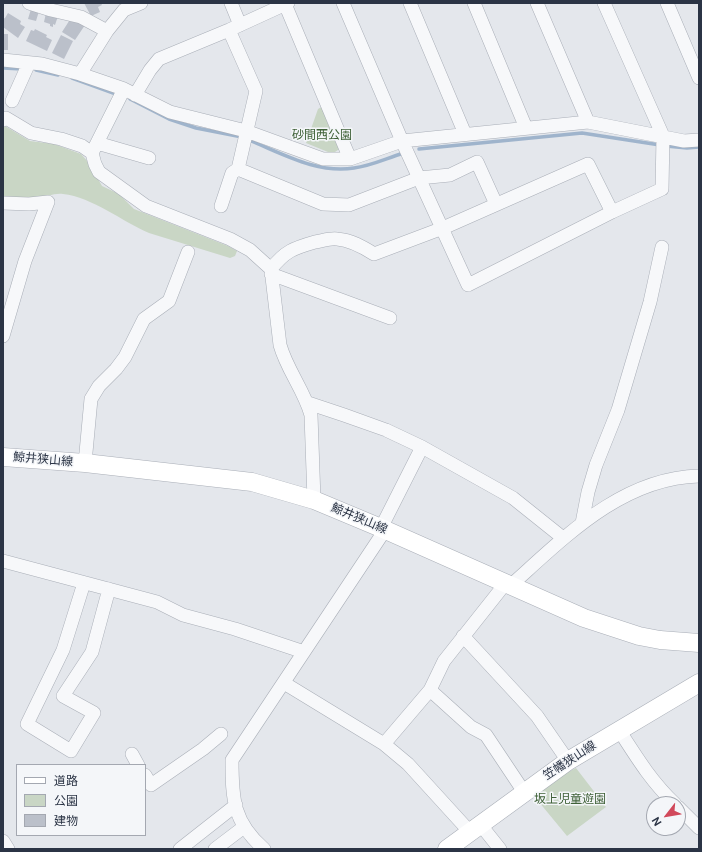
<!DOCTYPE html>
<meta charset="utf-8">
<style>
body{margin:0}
#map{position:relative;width:702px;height:852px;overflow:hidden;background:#e4e7ec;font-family:"DM Sans","Noto Sans JP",sans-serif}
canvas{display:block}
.frame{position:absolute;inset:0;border:4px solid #2b3445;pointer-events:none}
.legend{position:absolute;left:16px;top:764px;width:130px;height:72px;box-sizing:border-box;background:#f4f6f9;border:1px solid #a4a8b1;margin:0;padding:5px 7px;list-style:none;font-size:12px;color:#2b3445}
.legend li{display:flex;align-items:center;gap:8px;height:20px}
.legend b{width:20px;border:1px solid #a4a8b1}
.north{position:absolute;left:646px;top:796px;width:40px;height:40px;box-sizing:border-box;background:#f4f6f9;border:1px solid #a4a8b1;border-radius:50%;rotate:239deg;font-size:11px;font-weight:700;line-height:16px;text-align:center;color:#2b3445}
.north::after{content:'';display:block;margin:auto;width:14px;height:18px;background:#d1495b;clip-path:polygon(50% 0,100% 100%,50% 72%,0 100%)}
</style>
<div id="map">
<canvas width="702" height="852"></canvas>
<div class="frame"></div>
<ul class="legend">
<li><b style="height:5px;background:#fff"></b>道路</li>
<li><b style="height:11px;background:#c9d6c5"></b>公園</li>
<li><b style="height:11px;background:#bbc0ca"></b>建物</li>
</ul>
<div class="north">N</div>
</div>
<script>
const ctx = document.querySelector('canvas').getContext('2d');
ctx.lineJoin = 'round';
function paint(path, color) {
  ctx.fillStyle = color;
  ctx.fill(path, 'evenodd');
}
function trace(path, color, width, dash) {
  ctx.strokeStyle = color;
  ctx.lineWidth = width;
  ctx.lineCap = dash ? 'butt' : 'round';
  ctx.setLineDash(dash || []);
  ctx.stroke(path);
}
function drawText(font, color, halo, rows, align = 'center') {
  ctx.font = font + ' "DM Sans","Noto Sans JP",sans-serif';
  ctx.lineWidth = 3;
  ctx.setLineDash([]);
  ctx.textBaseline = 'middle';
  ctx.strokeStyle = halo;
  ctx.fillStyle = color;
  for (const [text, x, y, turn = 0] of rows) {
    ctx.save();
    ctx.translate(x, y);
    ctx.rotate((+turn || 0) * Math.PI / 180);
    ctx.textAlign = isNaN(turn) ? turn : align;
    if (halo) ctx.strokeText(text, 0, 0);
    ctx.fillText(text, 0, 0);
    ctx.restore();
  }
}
paint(new Path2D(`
 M323,106L341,148L335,152H328L306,143L318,109Z
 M5,126L30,141L54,144L81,154L89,163L102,186L119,194L134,209L228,246L237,251L235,256L230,258L149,233C123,222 92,197 63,194C54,193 45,197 37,199C27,201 13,198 3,198V128Z
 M576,768L606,807L567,836L534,796L562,775Z`), '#c9d6c5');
trace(new Path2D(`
 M3,68L22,69
 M36,70L58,75
 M72,78L116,94
 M130,99L169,119L196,128L242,137
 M251,141C283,154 318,174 354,168C371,166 387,158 404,153
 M666,146L687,148L699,147
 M419,149L582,133L660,145`), '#9fb4cc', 3.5);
paint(new Path2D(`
 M84,3H101L102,5L98,7L100,12L91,16Z
 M31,9L39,11L36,21L28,19Z
 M8,13L21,21L20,24L25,27L18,38L3,27V19L5,18Z
 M46,13L58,16L55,25L53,24V27L50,26V24L44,22Z
 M71,18L85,25L75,40L62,32Z
 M35,29L47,35L46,37L52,40L47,51L26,41L31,30L34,31Z
 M3,34H8V50H3Z
 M61,35L73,41L64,59L52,53Z`), '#bbc0ca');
const minor = new Path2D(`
 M29,3L51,10L81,17L107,31
 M231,3L240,25
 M343,3L402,141L468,285L612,212L662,189L663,136L604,3
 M410,3L465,134
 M474,3L526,128
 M537,3L588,122
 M667,3L699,78
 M285,4L350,159
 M229,30L256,91L238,169L323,204L349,205L419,178L450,175L477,162L496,204
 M3,60L42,64L80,74L124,89L170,112L246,131L323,159H350L402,141L588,122L684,141L699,140
 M80,74L107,31L124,10L141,3
 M124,89L92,153L95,164L99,172L146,206L230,239L250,250L271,269L280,345C287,370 304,390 311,415L314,500
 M135,95L150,70L159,59L229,30L288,3
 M12,101L29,63
 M3,120L6,118L31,133L61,139L82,146L92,153
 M97,143L149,158
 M3,203L29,204L48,202L25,261L3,336
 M221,206L232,173L238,169
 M271,269C285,251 294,248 315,242C322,241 330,238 337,239C351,240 363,247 374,254L443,228L588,164L612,212
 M271,274L390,318
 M308,403L344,415L386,430L422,447L513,498L563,538
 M85,463L91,399L99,386L116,369L125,357L144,319L169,301L188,252
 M582,523L588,492L596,465L618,410L650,302L662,247
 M381,528L422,447
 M3,561L157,602L183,615L235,629L304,652
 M84,583L63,650L27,724L71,751L94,713L63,696L92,652L109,589
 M510,586C564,538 621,478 699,476
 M463,636L537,716L568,761
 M284,683L384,744L408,764L470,832
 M430,690L471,727L486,735L524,792
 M619,730C637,758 651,781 675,804
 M384,744L430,690L444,661L505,584
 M132,754L138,765
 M145,775L151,785L203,749L221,734
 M678,807L699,828
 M480,824L500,849
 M3,841L8,849
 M180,849L236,805
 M215,849L244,827
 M264,849C233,822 232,799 232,760L385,530`);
const secondary = new Path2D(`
 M3,457L85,463L252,482L314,500L381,528L584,618L639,636L660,640L699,643
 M447,849L568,761L699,683`);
trace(minor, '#a9aeb7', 14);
trace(secondary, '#a9aeb7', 19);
trace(minor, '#f7f8fa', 13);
trace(secondary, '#fff', 18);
drawText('12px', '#3f6138', '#f4f6f9', [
 ["砂間西公園",322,136],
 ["坂上児童遊園",570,800]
]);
drawText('12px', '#2b3445', '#f4f6f9', [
 ["鯨井狭山線",43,460,5],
 ["鯨井狭山線",359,519,23],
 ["笠幡狭山線",570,761,-33]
]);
</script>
